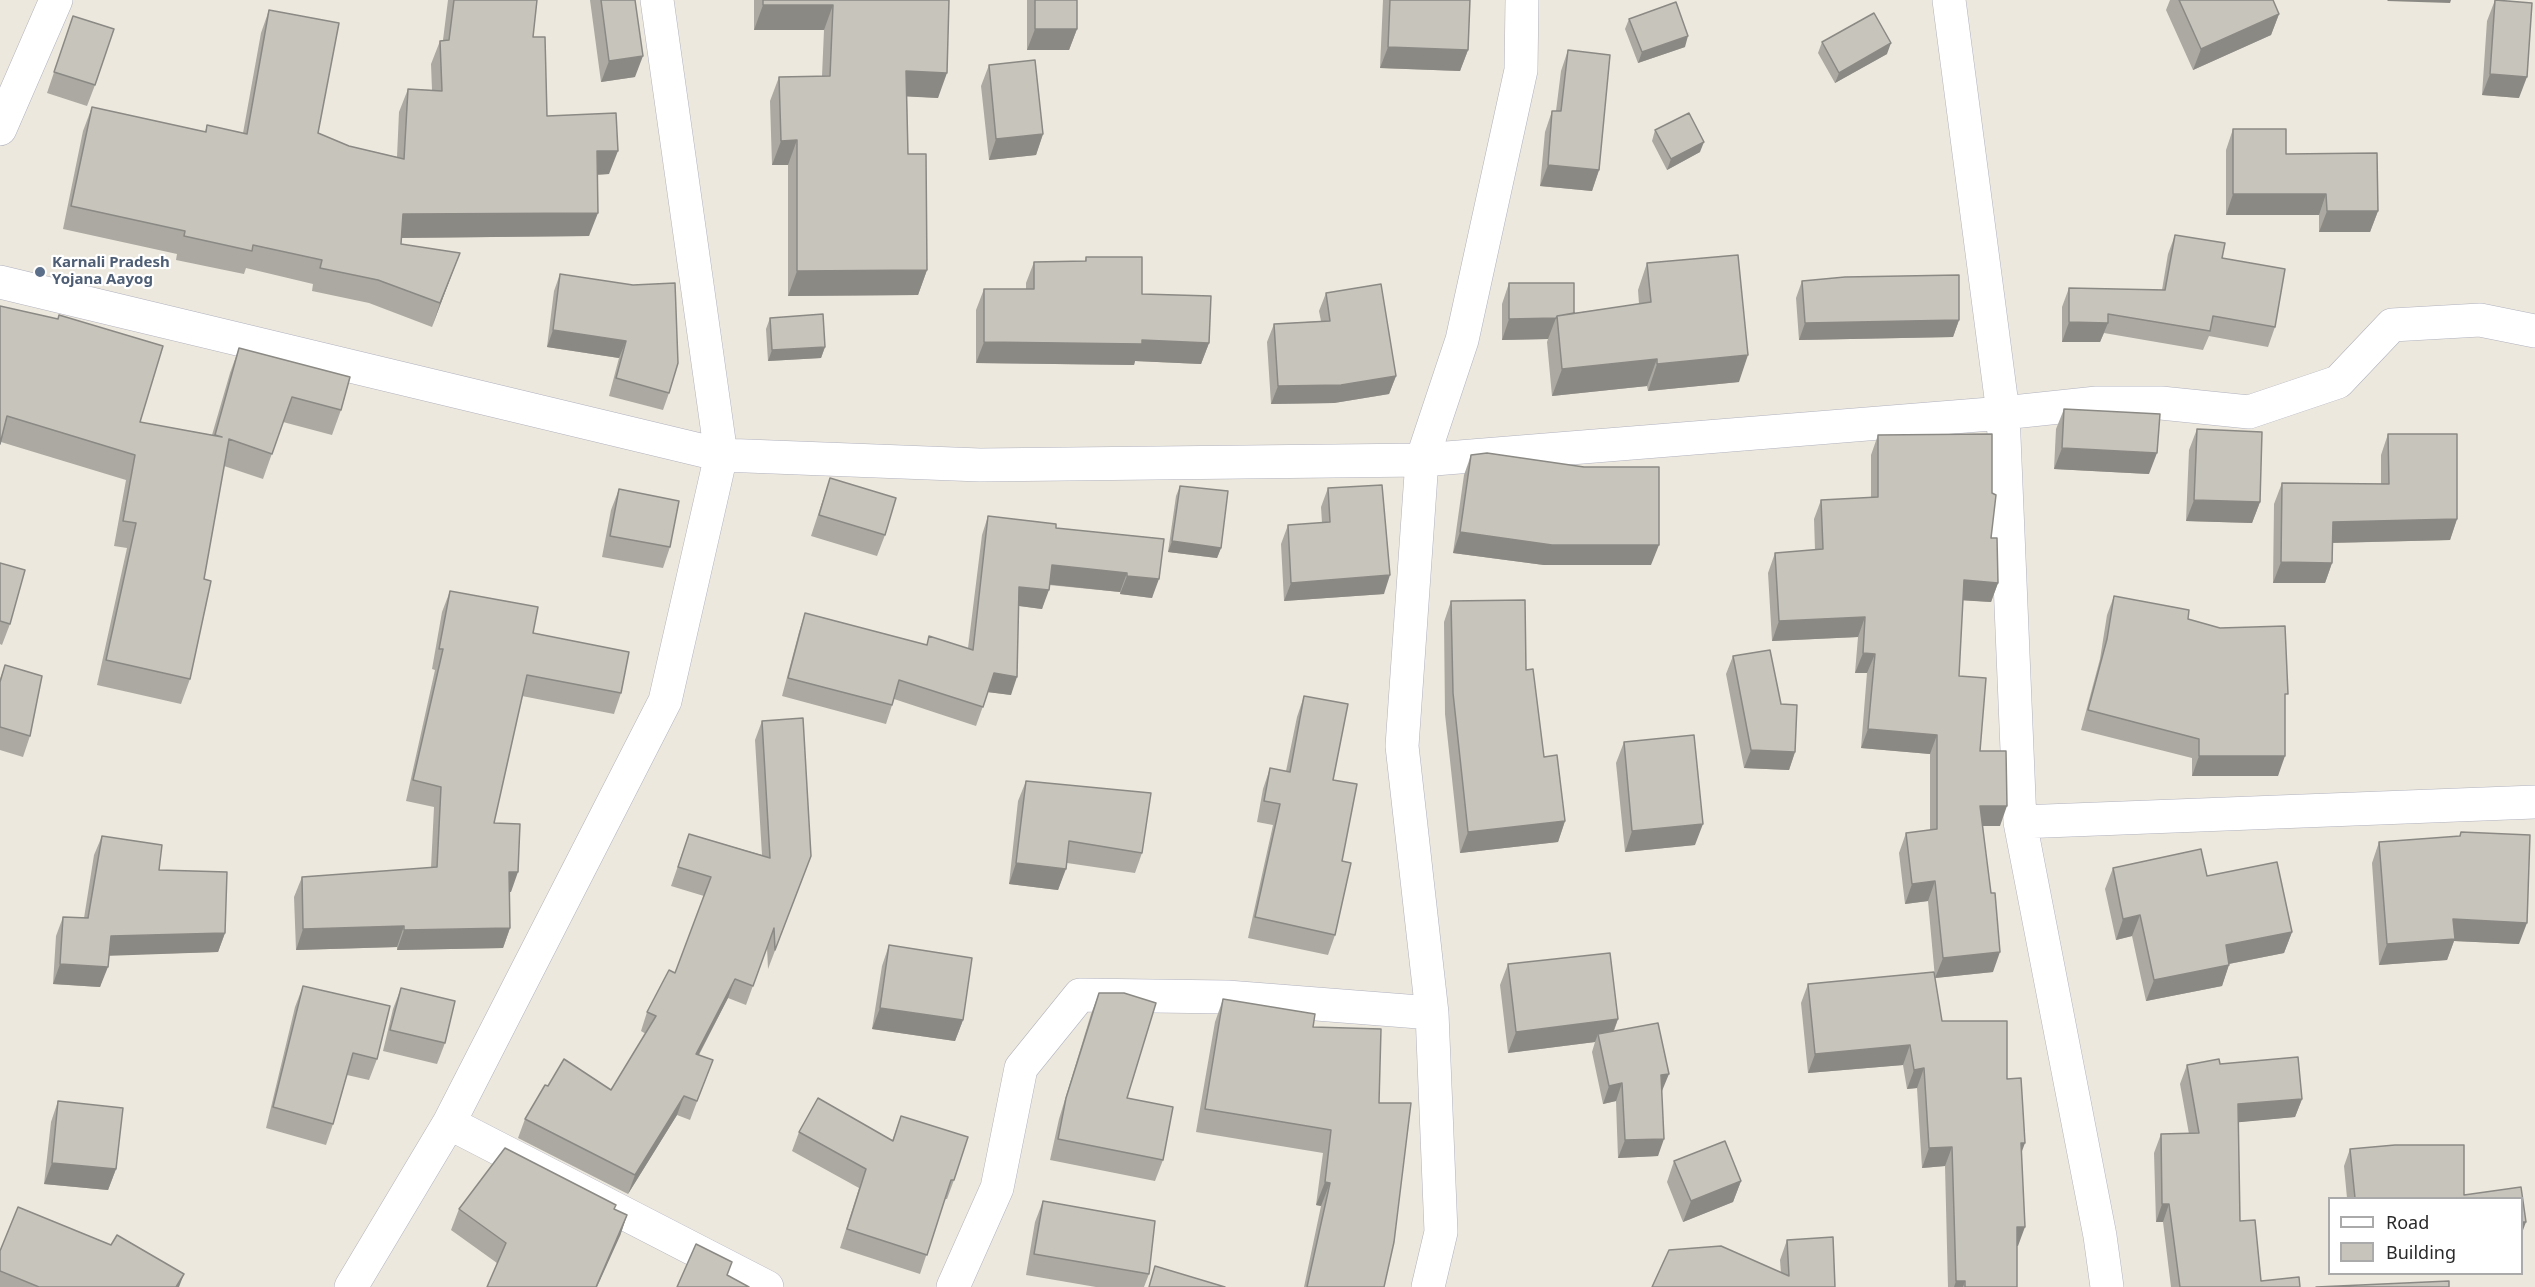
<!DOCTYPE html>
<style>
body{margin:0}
#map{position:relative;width:2535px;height:1287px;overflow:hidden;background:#ece8dd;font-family:"Noto Sans",sans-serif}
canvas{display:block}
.legend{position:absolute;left:2328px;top:1197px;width:195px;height:78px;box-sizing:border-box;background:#fff;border:2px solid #aaa;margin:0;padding:8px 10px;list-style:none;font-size:18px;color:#2a2a2a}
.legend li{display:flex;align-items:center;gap:12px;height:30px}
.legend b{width:30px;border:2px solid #aaa}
</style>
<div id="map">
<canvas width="2535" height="1287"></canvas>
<ul class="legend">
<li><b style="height:8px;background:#fff"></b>Road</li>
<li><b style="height:16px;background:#c7c4bc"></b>Building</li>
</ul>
</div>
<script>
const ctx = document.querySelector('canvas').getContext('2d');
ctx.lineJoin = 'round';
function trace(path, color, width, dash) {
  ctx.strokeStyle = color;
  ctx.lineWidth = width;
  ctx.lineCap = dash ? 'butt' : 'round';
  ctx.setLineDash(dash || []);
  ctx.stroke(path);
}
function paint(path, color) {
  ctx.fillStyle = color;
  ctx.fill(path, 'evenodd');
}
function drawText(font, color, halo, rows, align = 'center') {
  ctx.font = font + ' "Noto Sans",sans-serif';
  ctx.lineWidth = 4.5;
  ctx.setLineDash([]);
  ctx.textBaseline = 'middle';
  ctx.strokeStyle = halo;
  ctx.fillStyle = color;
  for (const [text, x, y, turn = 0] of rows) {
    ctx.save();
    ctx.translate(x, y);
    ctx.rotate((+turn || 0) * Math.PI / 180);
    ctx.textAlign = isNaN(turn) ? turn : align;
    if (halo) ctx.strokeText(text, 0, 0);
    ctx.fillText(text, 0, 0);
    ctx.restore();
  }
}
const street = new Path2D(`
 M1949,0L2003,413L2020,822L2100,1236L2107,1287
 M0,129L56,0
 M0,282L721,455L980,465L1422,460L2003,413L2097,403H2161L2249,412L2338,382L2392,325L2480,320L2535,331
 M2020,822L2535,802
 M449,1123L767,1287
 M351,1287L449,1123L665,701L721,455L657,0
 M953,1287L997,1188L1021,1068L1080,995L1227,997L1432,1013
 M1428,1287L1441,1232L1432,1013L1402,746L1422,460L1462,340L1521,70L1522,0`);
trace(street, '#b0b1be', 34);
trace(street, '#fff', 33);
paint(new Path2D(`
 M448,0H537L533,37L547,116L609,174L597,175L589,236L402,238L401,244L460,253L432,327L369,303L312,291L313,284L246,268L244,274L176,260L177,254L63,229L83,131L92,107L205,132L207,125L243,133L261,33L269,10L318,133L349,146L397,157L399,112L408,89L432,90L431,64L440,41L443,40Z
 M590,0H635V77L601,82Z
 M754,0H949L938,98L907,96L908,154L927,270L918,295L788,296V165H772L770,101L779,77L822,76L824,30H754Z
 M1027,0H1077V29L1069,50H1027Z
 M1383,0H1470L1468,50L1460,71L1380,68Z
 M2170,0H2273L2279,14L2271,35L2193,70L2166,10Z
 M2495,0L2519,98L2482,95L2487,21Z
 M73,16L95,85L87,106L47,93Z
 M1629,19L1685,47L1638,63L1625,29Z
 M1822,42L1887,54L1835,83L1818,53Z
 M1568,50L1599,170L1592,191L1540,186L1545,132L1552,111H1556L1561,71Z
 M989,65L1043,134L1036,155L989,160L981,86Z
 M2233,129L2286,154L2378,211L2370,232H2319V215H2226V150Z
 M1655,130L1700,152L1667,170L1652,141Z
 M2175,235L2222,258L2275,327L2268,347L2209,336L2203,350L2104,333L2100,342H2062V307L2069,288L2162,290L2168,254Z
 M1086,257L1142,294L1209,343L1201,364L1135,361L1134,365L976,363V310L984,289H1026V283L1034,262L1085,261Z
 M1647,263L1739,382L1648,391L1647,386L1552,396L1547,342L1548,339L1502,340V304L1509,283L1574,313L1639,304L1638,290Z
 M560,274L669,393L663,410L609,396L619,358L547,347L554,291Z
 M1802,281L1959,320L1953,337L1799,340L1796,298Z
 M1326,293L1396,376L1389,394L1334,403L1271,404L1267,342L1274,324L1321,321L1319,311Z
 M0,306L140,422L212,435L230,373L239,348L341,410L332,435L283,422L263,479L224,466L204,579L190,679L181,704L97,685L127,548L114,546L126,480L1,442Z
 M770,318L825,347L821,358L768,361L766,329Z
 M2064,409L2149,474L2054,469L2056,429Z
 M2197,429L2260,502L2252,523L2186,521L2189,450Z
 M2388,434L2457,519L2450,540L2333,543L2332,563L2325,583H2273L2274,504L2282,483L2381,484V455Z
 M1878,435L1991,538L1998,583L1991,602L1963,600L1959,676L2000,826H1983L1993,972L1935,978L1928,901L1905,904L1899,853L1906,833L1930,830V754L1861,748L1867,673H1855L1858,637L1772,641L1768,573L1775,553L1815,550L1814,519L1821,500L1871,498V455Z
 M1471,455L1651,565H1544L1453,553L1464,475Z
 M830,478L885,535L877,556L811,536Z
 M1180,486L1221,548L1217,558L1168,552L1176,496Z
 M1328,488L1384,594L1284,601L1281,544L1288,525L1322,523L1321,507Z
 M619,489L670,547L663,568L602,557L611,510Z
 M988,516L1056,528L1164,539L1152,598L1120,594V592L1049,585L1042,609L1019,606L1011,695L988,692L976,726L894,699L886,724L782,696L799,632L805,613L926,645L968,648L982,535Z
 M0,563L10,624L2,645L0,644Z
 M450,591L533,633L621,693L614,714L522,696L494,823L511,892H510V928L503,948L397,950V947L296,950L294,897L302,877L431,868L434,807L406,801L435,670L432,669L442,612Z
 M2114,596L2188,619L2285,702L2278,776H2192V758L2081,730L2100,659L2107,615Z
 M1451,601L1526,670L1544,757L1565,821L1558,842L1460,853L1445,714L1444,622Z
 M1733,656L1781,704L1795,752L1789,770L1744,768L1726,674Z
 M5,665L30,736L23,757L0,750V679Z
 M1304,696L1333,780L1342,861L1335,935L1328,955L1248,938L1273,825L1257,822L1263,789L1270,768L1286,771L1297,717Z
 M762,721L811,856L768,969L767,947L746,1005L728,998L699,1055L713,1060L690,1120L677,1115L628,1194L518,1138L525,1119L548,1086L611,1090L646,1034L641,1031L647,1012L675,973L704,896L671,886L689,834L762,855L755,740Z
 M1624,742L1695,845L1625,852L1616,763Z
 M1026,781L1142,853L1135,873L1067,863L1058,890L1009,884L1018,801Z
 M2461,832L2519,944L2454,941L2447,960L2379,965L2372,863L2379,842L2459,837Z
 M102,836L159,870L225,933L218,952L109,955L100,987L53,984L56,936L63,917L84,918L94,855Z
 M2113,868L2207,876L2292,932L2284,953L2229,964L2222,986L2146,1001L2132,936L2116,940L2105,889Z
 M889,945L963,1020L955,1041L872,1029L882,966Z
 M1508,964L1618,1019L1614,1031L1662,1092L1658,1156L1618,1158L1616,1101L1603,1104L1592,1052L1595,1042L1508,1053L1500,985Z
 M1808,984L1942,1021L2007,1079L2022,1152L2017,1246V1287H1948L1945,1166L1922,1168L1917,1088L1907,1089L1903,1065L1808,1073L1801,1003Z
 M303,986L377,1059L369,1080L347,1075L333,1124L326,1145L266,1128L295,1007Z
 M401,988L445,1043L437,1064L383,1051L393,1009Z
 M1099,993L1127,1098L1163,1160L1155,1181L1050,1160L1059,1119L1091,1014Z
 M1223,999L1313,1027L1379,1103L1384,1287H1304L1321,1206L1316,1205L1323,1153L1196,1132L1215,1022Z
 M2220,1064L2302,1099L2295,1117L2238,1122L2240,1221L2261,1281L2300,1287H2171L2163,1222H2156L2154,1153L2161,1134H2189L2180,1084L2187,1065Z
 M58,1101L116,1169L108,1190L44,1184L51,1122Z
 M901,1116L954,1180L947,1199H945L920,1274L840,1248L859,1188L792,1151L799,1132L892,1141Z
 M2350,1149L2464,1195L2522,1198H2347L2344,1166Z
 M1674,1161L1741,1181L1733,1202L1683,1222L1667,1182Z
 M1043,1201L1149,1274L1144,1287H1096L1026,1275L1035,1222Z
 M459,1209L615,1210L627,1215L620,1236L497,1263L451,1230Z
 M1787,1240L1835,1287H1652L1781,1273L1780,1260Z
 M0,1251L179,1287H0Z`), '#aba9a2');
paint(new Path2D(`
 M2388,0H2451L2450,3L2387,1Z
 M763,5H833L824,30H754Z
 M2279,14L2271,35L2193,70L2201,49Z
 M1035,29H1077L1069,50H1027Z
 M1688,36L1685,47L1638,63L1642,52Z
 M1891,43L1887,54L1835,83L1839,73Z
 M1388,47L1468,50L1460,71L1380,68Z
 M643,56L635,77L601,82L609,61Z
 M906,71L947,73L938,98L897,96Z
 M2490,74L2527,77L2519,98L2482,95Z
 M1043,134L1036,155L989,160L996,139Z
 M797,140L788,165H772L781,141Z
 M1704,142L1700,152L1667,170L1671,159Z
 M597,151H618L609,174L588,175Z
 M1548,165L1599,170L1592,191L1540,186Z
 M2233,194H2326L2319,215H2226Z
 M2327,211H2378L2370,232H2319Z
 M598,213L589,236L395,238L403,214Z
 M460,253L451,276L432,327L440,303Z
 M927,270L918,295L788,296L797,271Z
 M1556,318L1548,339L1502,340L1509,319Z
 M1959,320L1953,337L1799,340L1805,323Z
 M2069,322L2108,323L2100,342H2062Z
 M553,330L626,341L619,358L547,347Z
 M1142,340L1209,343L1201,364L1135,361L1134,365L976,363L984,342Z
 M825,347L821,358L768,361L772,350Z
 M1748,355L1739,382L1648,391L1657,364Z
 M1657,359L1647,386L1552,396L1562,369Z
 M1396,376L1389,394L1334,403L1271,404L1278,386Z
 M2062,448L2157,453L2149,474L2054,469Z
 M2194,500L2260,502L2252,523L2186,521Z
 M2457,519L2450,540L2325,543L2333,522Z
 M1460,532L1659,545L1651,565H1544L1453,553Z
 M1172,541L1221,548L1217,558L1168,552Z
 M2281,562L2332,563L2325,583H2273Z
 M1052,565L1127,573L1120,592L1045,584Z
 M1390,575L1384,594L1284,601L1291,583Z
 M1127,576L1159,579L1152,598L1120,594Z
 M1964,580L1998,583L1991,602L1957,600Z
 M1019,587L1049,590L1042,609L1012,605Z
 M1865,617L1858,637L1772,641L1779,621Z
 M1863,653L1875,654L1867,673H1855Z
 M994,673L1017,677L1011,695L987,692Z
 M1868,729L1937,735L1930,754L1861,748Z
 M1751,750L1795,752L1789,770L1744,768Z
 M2199,756H2285L2278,776H2192Z
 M1980,806H2007L2000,826H1973Z
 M1565,821L1558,842L1460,853L1468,832Z
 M1703,824L1695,845L1625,852L1632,831Z
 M1016,863L1066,869L1058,890L1009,884Z
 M509,872H518L511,892H502Z
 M1935,881L1928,901L1905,904L1912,884Z
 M2140,915L2132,936L2116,940L2123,919Z
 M2453,919L2527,923L2519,944L2454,941L2447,960L2379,965L2387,944Z
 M404,926L397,947L296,950L303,929Z
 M510,928L503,948L397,950L404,930Z
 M2292,932L2284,953L2218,966L2226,945Z
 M225,933L218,952L104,956L111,936Z
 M2000,952L1993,972L1935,978L1943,958Z
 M60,964L108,967L100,987L53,984Z
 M2229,965L2222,986L2146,1001L2154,980Z
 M735,979L728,998L689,1073L696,1054Z
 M880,1008L963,1020L955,1041L872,1029Z
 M1618,1019L1610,1040L1598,1034L1595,1042L1508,1053L1516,1032Z
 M1910,1045L1903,1065L1808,1073L1815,1054Z
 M1924,1068L1917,1088L1907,1089L1914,1070Z
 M1669,1074L1662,1091L1661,1075Z
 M1622,1083L1616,1101L1603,1104L1609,1086Z
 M684,1096L677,1115L628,1194L635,1175Z
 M2302,1099L2295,1117L2231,1123L2238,1104Z
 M1664,1139L1658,1156L1618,1158L1625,1140Z
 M2021,1143H2025L2018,1162Z
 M1952,1147L1945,1166L1922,1168L1929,1148Z
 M52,1163L116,1169L108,1190L44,1184Z
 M1741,1181L1733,1202L1683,1222L1691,1201Z
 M1325,1182L1330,1183L1321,1206L1316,1205Z
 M2162,1204H2169L2163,1222H2156Z
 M627,1215L620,1236L597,1287H596Z
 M2522,1222H2526L2522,1233Z
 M2017,1227H2025L2018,1246H2010Z
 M184,1274L179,1287H176Z
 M1956,1281H1965L1963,1287H1954Z`), '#8b8984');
const building = new Path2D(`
 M454,0H537L533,37H545L547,116L616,113L618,151H597L598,213L403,214L401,244L460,253L440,303L378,280L320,268L322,260L253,245L252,251L184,236L185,231L71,206L92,107L206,132L207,125L247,134L269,10L339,23L318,133L349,146L404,159L408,89L442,91L440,41L449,40Z
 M601,0H635L643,56L609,61Z
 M763,0H949L947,73L906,71L908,154H926L927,270L797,271V140L781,141L779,77L830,76L833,5H763Z
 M1035,0H1077V29H1035Z
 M1390,0H1470L1468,50L1388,47Z
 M2179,0H2273L2279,14L2201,49Z
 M2495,0L2532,3L2527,77L2490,74Z
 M1676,2L1688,36L1642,52L1629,19Z
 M1874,13L1891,43L1839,73L1822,42Z
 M73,16L114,29L95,85L54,72Z
 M1568,50L1610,55L1599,170L1548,165L1552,111H1561Z
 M1035,60L1043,134L996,139L989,65Z
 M1689,113L1704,142L1671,159L1655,130Z
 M2233,129H2286V154L2377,153L2378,211H2327L2326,194H2233Z
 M2175,235L2225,243L2222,258L2285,269L2275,327L2213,316L2210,331L2108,314V323L2069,322V288L2165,290Z
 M1738,255L1748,355L1657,364V359L1562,369L1557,316L1651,302L1647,263Z
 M1086,257H1142V294L1211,296L1209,343L1142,340V344L984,342V289H1034V262L1086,261Z
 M560,274L633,285L675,283L678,363L669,393L616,378L626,341L553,330Z
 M1959,275V320L1805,323L1802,281L1845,277Z
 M1509,283H1574V313L1557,316L1556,318L1509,319Z
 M1381,284L1396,376L1341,385L1278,386L1274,324L1330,321L1326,293Z
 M0,306L58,319L59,315L163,346L140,422L222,437L215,435L239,348L350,377L341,410L292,397L272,454L229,439L204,579L211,581L190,679L106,660L136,523L123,521L135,455L7,416L0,444Z
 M823,314L825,347L772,350L770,318Z
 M2064,409L2160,414L2157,453L2062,448Z
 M2197,429L2262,432L2260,502L2194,500Z
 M1992,434V493L1996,495L1991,538H1997L1998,583L1964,580L1959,676L1986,678L1980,751H2006L2007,806H1980L1991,893H1995L2000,952L1943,958L1935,881L1912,884L1906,833L1937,829V735L1868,729L1875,654L1863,653L1865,617L1779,621L1775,553L1823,549L1821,500L1878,497V435Z
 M2388,434H2457V519L2333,522L2332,563L2281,562L2282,483L2389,484Z
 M1487,453L1584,467H1659V545H1552L1460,532L1471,455Z
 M830,478L896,498L885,535L819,515Z
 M1382,485L1390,575L1291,583L1288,525L1330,522L1328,488Z
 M1180,486L1228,491L1221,548L1172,541Z
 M619,489L679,501L670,547L610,536Z
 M988,516L1056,524V528L1164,539L1159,579L1127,576V573L1052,565L1049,590L1019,587L1017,677L994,673L983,707L899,680L892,705L788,678L805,613L927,645L929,636L973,650Z
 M0,563L25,570L10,624L0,621Z
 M450,591L538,607L533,633L629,652L621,693L527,675L494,823L520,824L518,872H509L510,928L404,930V926L303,929L302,877L437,867L441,787L413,780L443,649H439Z
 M2114,596L2189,610L2188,619L2220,628L2285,626L2288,694H2285V756H2199V739L2088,710L2107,639Z
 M1525,600L1526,670L1533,669L1544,757L1557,755L1565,821L1468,832L1453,693L1451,601Z
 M1770,650L1781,704L1797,705L1795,752L1751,750L1733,656Z
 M5,665L42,676L30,736L0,727V682Z
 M1304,696L1348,704L1333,780L1357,784L1342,861L1351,863L1335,935L1255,917L1280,804L1264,801L1270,768L1290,772Z
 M803,718L811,856L775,950L774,928L753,986L735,979L696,1054L713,1060L697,1101L684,1096L635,1175L525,1119L545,1085L548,1086L564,1059L611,1090L656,1016L647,1012L669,970L675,973L711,877L678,867L689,834L770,858L762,721Z
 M1694,735L1703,824L1632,831L1624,742Z
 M1026,781L1151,793L1142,853L1069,841L1066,869L1016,863Z
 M2461,832L2530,835L2527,923L2453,919L2455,939L2387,944L2379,842L2460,836Z
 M102,836L162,845L159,870L227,872L225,933L111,936L108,967L60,964L63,917L88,918Z
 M2201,849L2207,876L2277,862L2292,932L2226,945L2229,965L2154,980L2140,915L2123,919L2113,868Z
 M889,945L972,958L963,1020L880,1008Z
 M1610,953L1618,1019L1516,1032L1508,964Z
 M1934,972L1942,1021H2007V1079L2021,1078L2025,1143H2021L2025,1227H2017V1287H1965V1281H1956L1952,1147L1929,1148L1924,1068L1914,1070L1910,1045L1815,1054L1808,984Z
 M303,986L390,1006L377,1059L353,1053L333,1124L273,1107Z
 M401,988L455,1001L445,1043L390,1030Z
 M1099,993H1124L1156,1003L1127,1098L1173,1107L1163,1160L1058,1139L1066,1098Z
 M1223,999L1315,1014L1313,1027L1381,1029L1379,1103H1411L1394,1242L1384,1287H1307L1330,1183L1325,1182L1331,1130L1205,1109Z
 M1658,1023L1669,1074L1661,1075L1664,1139L1625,1140L1622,1083L1609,1086L1598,1034Z
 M2298,1057L2302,1099L2238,1104L2240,1221L2255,1220L2261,1281L2299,1277L2300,1287H2180L2169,1204H2162L2161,1134L2199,1133L2187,1065L2219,1059L2220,1064Z
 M818,1098L893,1141L901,1116L968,1137L954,1180H951L927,1255L847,1229L866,1169L799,1132Z
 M58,1101L123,1108L116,1169L52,1163Z
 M1725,1141L1741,1181L1691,1201L1674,1161Z
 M2395,1145H2464V1195L2521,1187L2526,1222H2522V1198H2355L2350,1149Z
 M505,1148L616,1205L614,1209L627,1215L596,1287H487L506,1243L459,1209Z
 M1043,1201L1155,1221L1149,1274L1034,1254Z
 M18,1207L111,1245L117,1235L184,1274L176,1287H39L0,1271V1251Z
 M1833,1237L1835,1287H1652L1669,1250L1721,1246L1789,1276L1787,1240Z
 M696,1244L732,1262L727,1275L749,1287H677Z
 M1155,1266L1225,1287H1149Z
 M2449,1281V1287H2316Z`);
paint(building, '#c7c4bc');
trace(building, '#8b8984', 1.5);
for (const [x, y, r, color] of [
 [40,272,6,"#5c6f8a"]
]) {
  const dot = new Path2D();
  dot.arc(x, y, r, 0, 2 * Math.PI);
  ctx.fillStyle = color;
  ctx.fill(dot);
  trace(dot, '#fff', 2);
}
drawText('bold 15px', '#4e5e75', '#fff', [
 ["Karnali Pradesh",52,263],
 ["Yojana Aayog",52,280]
], 'left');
</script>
